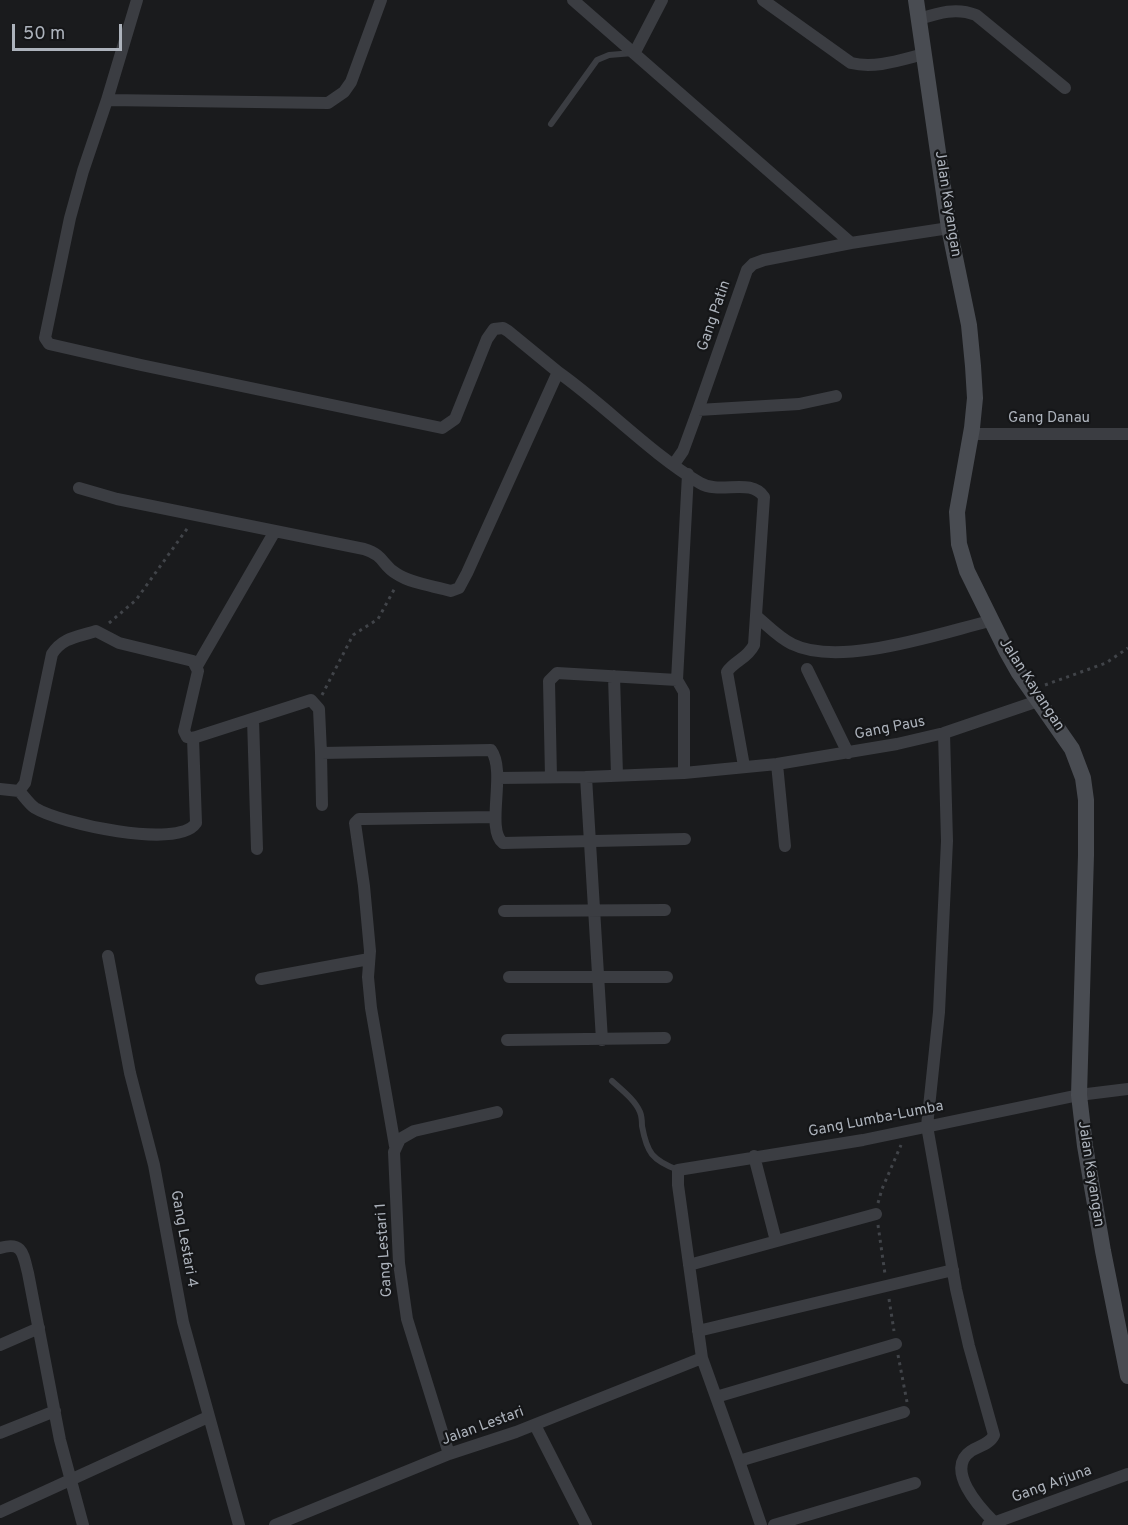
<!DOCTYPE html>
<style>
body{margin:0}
#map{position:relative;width:1128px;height:1525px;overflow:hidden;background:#1a1b1d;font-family:Overpass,sans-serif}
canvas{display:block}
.scale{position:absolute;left:12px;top:24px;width:110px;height:27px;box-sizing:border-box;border:3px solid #adb3bc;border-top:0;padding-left:8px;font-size:18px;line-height:21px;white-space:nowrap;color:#adb3bc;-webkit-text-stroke:4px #151618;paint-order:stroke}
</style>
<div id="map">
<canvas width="1128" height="1525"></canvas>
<div class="scale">50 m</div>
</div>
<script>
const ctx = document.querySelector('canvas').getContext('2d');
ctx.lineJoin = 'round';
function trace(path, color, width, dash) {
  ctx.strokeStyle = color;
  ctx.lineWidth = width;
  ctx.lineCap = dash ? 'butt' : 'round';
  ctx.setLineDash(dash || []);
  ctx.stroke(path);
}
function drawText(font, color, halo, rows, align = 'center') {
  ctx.font = font + ' Overpass,sans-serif';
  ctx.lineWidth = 4.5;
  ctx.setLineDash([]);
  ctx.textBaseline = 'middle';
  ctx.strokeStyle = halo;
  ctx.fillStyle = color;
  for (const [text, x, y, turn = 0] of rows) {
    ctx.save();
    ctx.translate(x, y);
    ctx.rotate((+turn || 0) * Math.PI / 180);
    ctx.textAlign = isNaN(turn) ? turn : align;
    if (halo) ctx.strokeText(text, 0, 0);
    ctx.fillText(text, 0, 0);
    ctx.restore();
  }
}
trace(new Path2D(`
 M109,623L136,600L189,526
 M1045,685L1106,663L1128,648
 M322,695L353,635L378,619L396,586
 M878,1203L882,1189L901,1145
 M878,1225L885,1274
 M889,1299L894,1331
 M898,1355L907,1402`), '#414449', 3, [3, 4.5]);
trace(new Path2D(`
 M551,124L597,60L609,55L633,53
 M612,1081C622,1090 635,1100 640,1112C642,1117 642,1122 642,1126C647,1153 652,1160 678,1170`), '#3b3d42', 6);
trace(new Path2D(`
 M381,0L351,82L344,92L328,103L107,100L83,171L70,218L45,338L49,344L141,365L442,428L455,419L487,339L494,329L503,328L508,331L558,372
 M573,0L851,243
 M763,0L851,63C875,69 900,60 924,54
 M919,19C938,13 956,7 976,15L1065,88
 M635,52L662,0
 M107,100L137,0
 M698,410L799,404L836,396
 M971,434H1128
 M674,464L683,451L698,410L747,270L753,264L764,260L851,243L949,228
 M79,488L117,499L364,549C386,556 381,565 397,574C412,584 435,586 451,591L459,588L467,573L558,372C606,406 650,453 700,483C720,495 751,477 764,497L754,645C747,659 734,661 727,672L744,766
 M756,616C767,625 779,638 792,644C840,668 940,633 990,621
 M197,666L275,531
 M807,669L848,753
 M614,676L617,775
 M677,680L688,474
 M253,719L257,849
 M944,733L947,841L939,1012L927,1126L956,1289L969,1346L994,1435C990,1444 979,1446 971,1451C944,1469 980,1508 994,1522
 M321,753L322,805
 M777,764L785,846
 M551,777L549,681L557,673L677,680L684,692V773
 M586,777L602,1040
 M498,778L586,777L684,773L777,764L897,744L944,733L1038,701
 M0,789L19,791C24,796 29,804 35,808C59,823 178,850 196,823L193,738
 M19,791L25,783L52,654C63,637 78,637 96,631L119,643L193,661L198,671L184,731L187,737L193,738L311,700L319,709L321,753L491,750C507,772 485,829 503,843L685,839
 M504,911L665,910
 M108,956L130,1073L154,1165L183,1322L239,1525
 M509,977H667
 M261,979L369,959
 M507,1040L665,1038
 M395,1146L371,1008L368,977L370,951L364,886L355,823L359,819H364L495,817
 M754,1156L776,1241
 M0,1248C23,1241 23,1254 28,1273L60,1440L83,1525
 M689,1265L876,1214
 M698,1331L953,1270
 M0,1345L39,1328
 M716,1397L896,1344
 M904,1412L739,1461L702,1358L678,1185V1170L863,1140L1079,1095L1128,1089
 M535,1425L586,1525
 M0,1433L55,1411
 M449,1454L407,1319L399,1263L394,1152L400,1139L414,1131L497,1112
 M739,1461L761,1525
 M0,1512L208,1417
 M275,1525L449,1454L516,1432L702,1358
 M774,1525L915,1483
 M988,1525L1128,1474`), '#3b3d42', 12);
trace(new Path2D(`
 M916,0L949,228L969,325L973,366L975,398L972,428L957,512L959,544L967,571L1006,650L1019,673L1072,749L1083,778L1086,800V855L1079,1095L1085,1146L1103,1251L1128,1376`), '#494c52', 16);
drawText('15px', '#adb3bc', '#151618', [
 ["Jalan Kayangan",947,204,81],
 ["Gang Patin",715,316,-71],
 ["Gang Danau",1049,419],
 ["Jalan Kayangan",1031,685,57],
 ["Gang Paus",890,729,-11],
 ["Gang Lumba-Lumba",876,1120,-11],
 ["Jalan Kayangan",1090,1174,81],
 ["Gang Lestari 4",183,1239,80],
 ["Gang Lestari 1",385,1250,-94],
 ["Jalan Lestari",483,1427,-20],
 ["Gang Arjuna",1052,1485,-20]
]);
</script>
